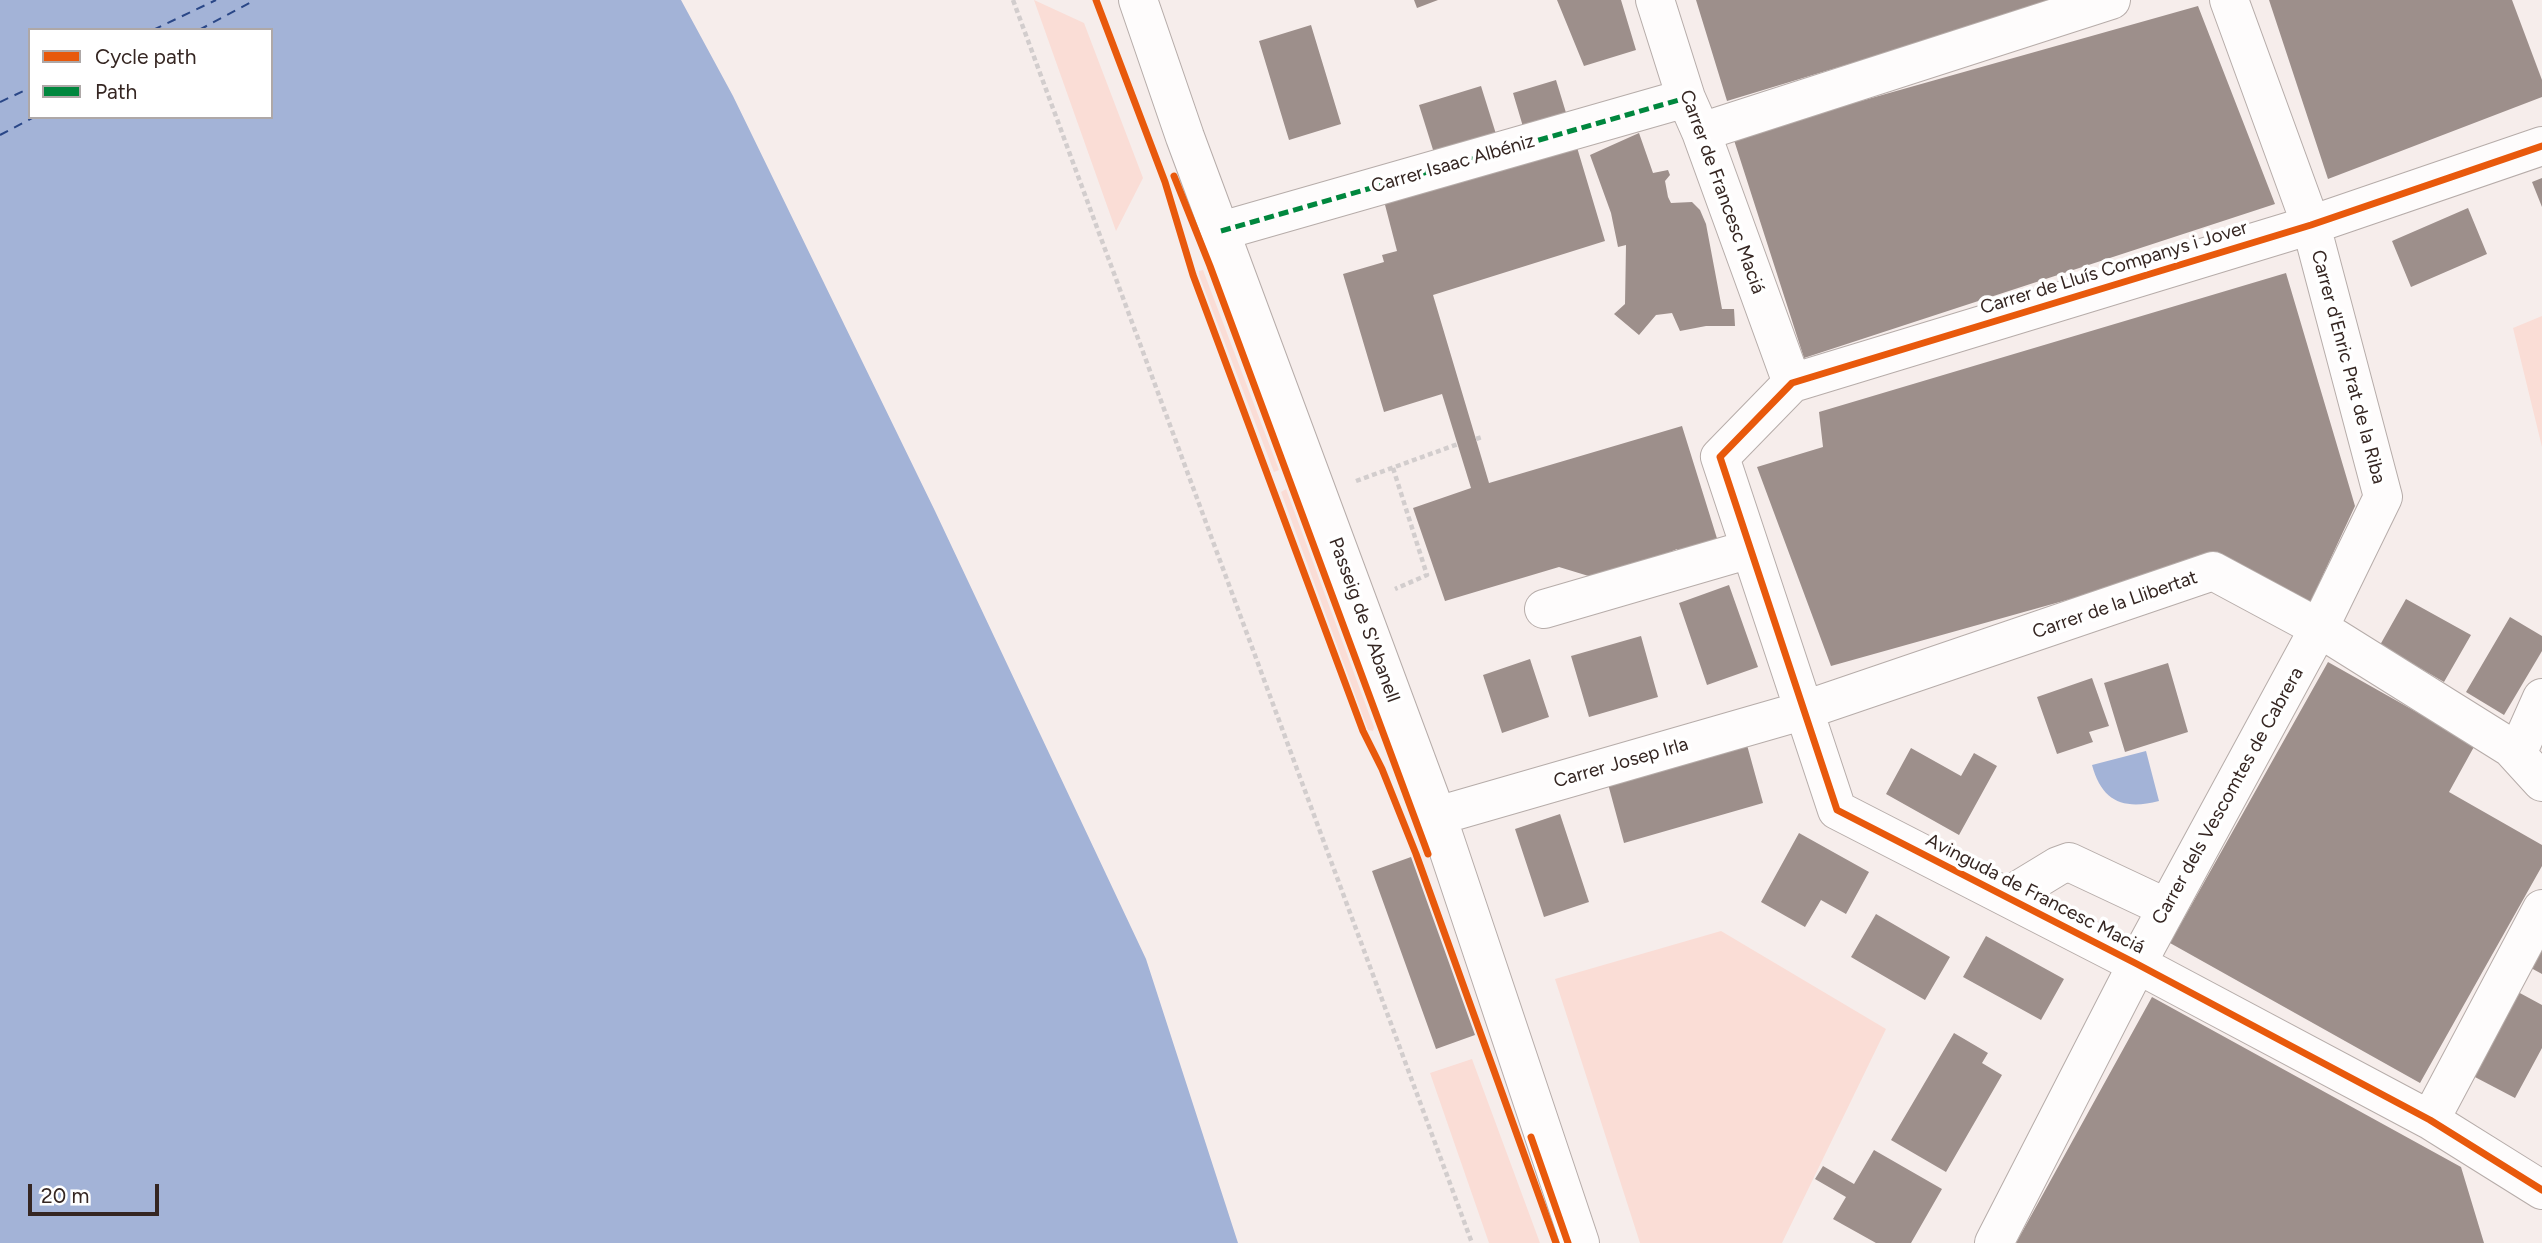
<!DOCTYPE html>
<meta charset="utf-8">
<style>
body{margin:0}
#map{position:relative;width:2542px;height:1243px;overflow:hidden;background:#f6edeb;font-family:Figtree,sans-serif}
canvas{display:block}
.legend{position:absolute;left:28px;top:28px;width:245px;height:91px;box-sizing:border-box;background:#fff;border:2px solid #aea8a7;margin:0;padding:9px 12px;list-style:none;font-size:21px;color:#352622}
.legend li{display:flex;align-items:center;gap:14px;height:35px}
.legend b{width:35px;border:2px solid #aea8a7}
.scale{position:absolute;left:28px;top:1184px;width:131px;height:32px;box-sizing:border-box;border:4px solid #352622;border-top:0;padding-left:9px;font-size:21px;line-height:24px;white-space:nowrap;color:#352622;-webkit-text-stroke:5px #fff;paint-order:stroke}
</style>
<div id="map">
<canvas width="2542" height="1243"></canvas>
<ul class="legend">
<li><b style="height:9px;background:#e8590c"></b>Cycle path</li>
<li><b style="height:9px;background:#00873e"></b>Path</li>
</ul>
<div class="scale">20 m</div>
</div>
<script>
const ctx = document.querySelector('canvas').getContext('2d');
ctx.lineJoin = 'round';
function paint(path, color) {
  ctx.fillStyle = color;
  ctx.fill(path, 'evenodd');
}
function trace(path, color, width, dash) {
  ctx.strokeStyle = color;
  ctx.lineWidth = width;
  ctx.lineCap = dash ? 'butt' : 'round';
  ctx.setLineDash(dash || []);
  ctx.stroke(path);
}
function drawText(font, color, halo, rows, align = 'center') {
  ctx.font = font + ' Figtree,sans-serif';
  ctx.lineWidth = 7;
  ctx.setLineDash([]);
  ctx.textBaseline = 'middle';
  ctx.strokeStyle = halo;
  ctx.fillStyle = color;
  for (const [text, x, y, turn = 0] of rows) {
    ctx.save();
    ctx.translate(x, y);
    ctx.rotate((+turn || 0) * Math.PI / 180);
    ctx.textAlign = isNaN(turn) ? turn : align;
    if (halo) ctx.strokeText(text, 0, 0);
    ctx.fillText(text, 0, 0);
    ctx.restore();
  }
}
paint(new Path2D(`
 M1034,0L1084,23L1143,178L1116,231Z
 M1203,270L1279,470L1274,472L1199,275V271Z
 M2542,316V447L2513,328Z
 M1286,489L1374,727L1373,731L1368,730L1281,492Z
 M1721,931L1886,1029L1782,1243H1640L1555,979Z
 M1472,1059L1540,1243H1489L1430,1073Z`), '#faddd6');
paint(new Path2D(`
 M0,0H681L733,96L935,511L1146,959L1238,1243H0ZM30,30H271V117H30Z
 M2146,751L2159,801C2124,810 2102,802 2092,765Z`), '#a3b3d7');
trace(new Path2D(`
 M153,30L216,0
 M199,30L255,0
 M0,102L30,88
 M0,135L34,117`), '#2a4787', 2, [9, 7]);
paint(new Path2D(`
 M1414,0H1438L1417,8Z
 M1557,0H1621L1636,50L1584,66Z
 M1696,0H2057V1L1727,101Z
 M2269,0H2512L2542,80V97L2328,179Z
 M2198,6L2275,204L1804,358L1733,137Z
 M1311,25L1341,124L1289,140L1259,41Z
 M1556,80L1567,116L1524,130L1513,93Z
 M1481,86L1496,134L1434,153L1419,105Z
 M1639,133L1653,173L1668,170L1670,175L1665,181L1668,197L1671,203L1692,202L1700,210L1706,224L1722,309H1734L1735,326H1706L1680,331L1672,313L1656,315L1639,335L1614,314L1625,304L1626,245L1618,247L1611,213L1590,155Z
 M1576,144L1605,241L1433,295L1489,483L1682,426L1720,548L1680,559L1677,549L1605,581L1559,567L1445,601L1413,508L1471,488L1442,394L1384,412L1343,274L1384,262L1382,255L1397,251L1384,201Z
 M2542,178V207L2532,182Z
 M2468,208L2487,254L2411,287L2392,241Z
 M2286,273L2355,506L2310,603L2224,556L1831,666L1757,467L1823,447L1819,412Z
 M1729,585L1758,667L1707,685L1679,603Z
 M2406,599L2471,635L2444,682L2380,645Z
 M2510,617L2542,636V651L2504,715L2466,692Z
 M1641,636L1658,697L1589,717L1571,656Z
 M1530,659L1549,717L1502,733L1483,675Z
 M2328,662L2475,745L2449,792L2542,845V866L2420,1083L2170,943Z
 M2168,663L2188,732L2125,752L2104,683Z
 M2092,678L2109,726L2089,732L2093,742L2057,754L2037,697Z
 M1747,745L1763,803L1624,843L1608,784Z
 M1911,748L1961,776L1974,753L1997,766L1959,835L1886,794Z
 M1560,814L1589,902L1544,917L1515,829Z
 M1799,833L1869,872L1846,914L1821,900L1805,927L1761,902Z
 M1411,857L1475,1035L1436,1049L1372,871Z
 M1876,914L1950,957L1925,1000L1851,957Z
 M1986,936L2064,979L2041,1020L1963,977Z
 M2542,949V974L2531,968Z
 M2518,992L2542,1005V1048L2515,1098L2473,1076Z
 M2152,997L2461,1167L2484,1243H2016Z
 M1954,1033L1988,1053L1982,1063L2002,1075L1946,1172L1891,1140Z
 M1874,1150L1942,1189L1911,1243H1876L1833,1219L1846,1197L1815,1179L1823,1166L1854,1184Z`), '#9d8f8b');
const minor = new Path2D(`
 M1138,0L1185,137L1437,816L1580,1243
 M1655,0L1686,98L1701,132L1792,383
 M1701,132L2111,0
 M2542,146L2311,225L1792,383L1720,457L1837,810L2137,964L2430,1120L2542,1190
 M1221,231L1686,98
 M1544,609L1750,549
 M2517,754L2542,698
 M1437,816L1805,710L2213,571L2319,628L2511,748L2542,782
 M2007,897L2058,866L2069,862L2167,908
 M2430,1120L2542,909
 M1994,1243L2147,945L2319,628L2383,497L2311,225L2229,0`);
trace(minor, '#b6aca9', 40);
trace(new Path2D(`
 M1013,0L1472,1243
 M1476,439L1482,437
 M1393,468L1427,575L1395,589
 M1356,481L1458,444`), '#d2cdcd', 4.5, [5, 3.5]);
trace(minor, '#fefcfc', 38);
trace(new Path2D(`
 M1221,231L1686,98`), '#00873e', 5, [10, 5]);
trace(new Path2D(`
 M1096,0L1165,182L1193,275L1363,731L1382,769L1416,854L1556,1243
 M2542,146L2311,225L1792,383L1720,457L1837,810L2137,964L2430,1120L2542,1190
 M1174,176L1210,266L1428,854
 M1531,1137L1568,1243`), '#e8590c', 7);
drawText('19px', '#352622', '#fff', [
 ["Carrer Isaac Albéniz",1453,164,-16],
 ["Carrer de Francesc Maciá",1722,192,70],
 ["Carrer de Lluís Companys i Jover",2114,268,-17],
 ["Carrer d'Enric Prat de la Riba",2348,367,75],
 ["Carrer de la Llibertat",2115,605,-19],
 ["Passeig de S'Abanell",1364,620,70],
 ["Carrer Josep Irla",1621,763,-16],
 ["Carrer dels Vescomtes de Cabrera",2228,796,-61],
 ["Avinguda de Francesc Maciá",2035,894,27]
]);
</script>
